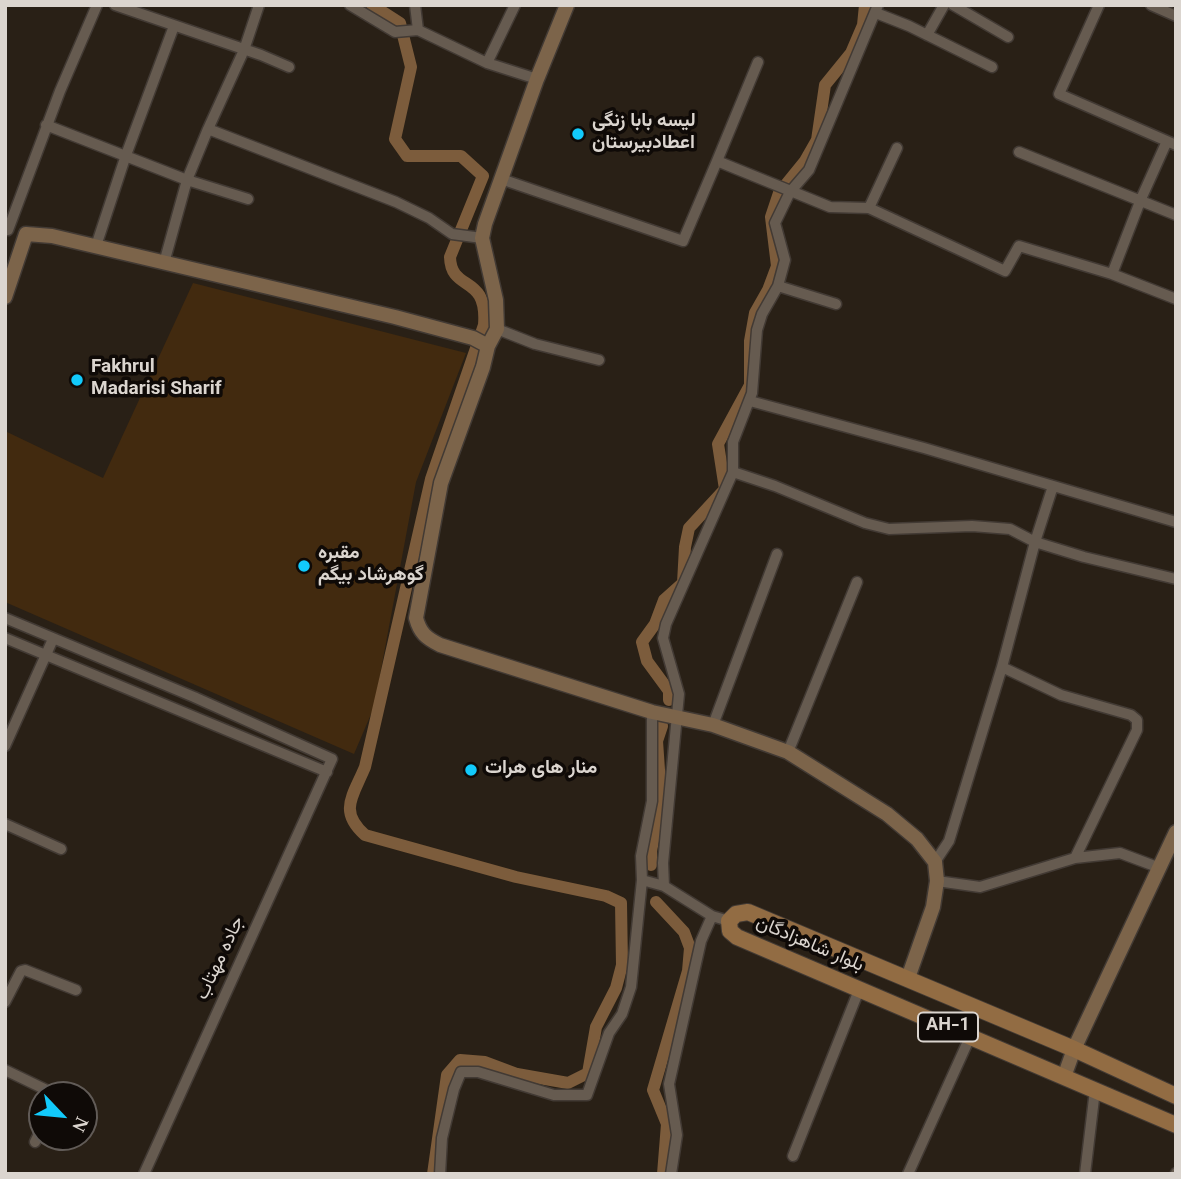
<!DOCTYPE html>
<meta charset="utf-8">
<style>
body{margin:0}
#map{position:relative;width:1181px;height:1179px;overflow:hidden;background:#292016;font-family:Georgia,serif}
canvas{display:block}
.frame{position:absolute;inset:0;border:7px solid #dbd5cf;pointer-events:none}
.north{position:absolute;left:28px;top:1081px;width:70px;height:70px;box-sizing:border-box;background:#0f0a07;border:2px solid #615b57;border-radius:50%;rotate:116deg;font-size:19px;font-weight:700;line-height:28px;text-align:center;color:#dbd5cf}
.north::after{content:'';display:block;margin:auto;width:24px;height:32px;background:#12cafb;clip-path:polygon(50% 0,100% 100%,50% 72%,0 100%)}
</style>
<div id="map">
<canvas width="1181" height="1179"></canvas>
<div class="frame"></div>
<div class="north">N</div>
</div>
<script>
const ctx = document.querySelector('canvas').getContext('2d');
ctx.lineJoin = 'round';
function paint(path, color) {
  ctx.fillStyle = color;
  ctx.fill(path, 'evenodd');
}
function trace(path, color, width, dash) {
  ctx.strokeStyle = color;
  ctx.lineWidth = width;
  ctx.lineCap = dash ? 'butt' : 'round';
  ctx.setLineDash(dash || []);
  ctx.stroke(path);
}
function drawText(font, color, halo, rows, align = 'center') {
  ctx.font = font + ' Georgia,Vazirmatn,serif';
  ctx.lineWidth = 7;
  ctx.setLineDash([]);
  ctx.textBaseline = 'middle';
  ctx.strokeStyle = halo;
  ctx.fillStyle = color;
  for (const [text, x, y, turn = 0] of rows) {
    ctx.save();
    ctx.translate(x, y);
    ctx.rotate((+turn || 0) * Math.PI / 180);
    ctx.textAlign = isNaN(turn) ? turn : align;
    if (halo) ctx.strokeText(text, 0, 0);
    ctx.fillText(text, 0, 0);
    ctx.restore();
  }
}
paint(new Path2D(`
 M193,283L466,353L416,482L374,707L354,754L5,602V431L103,478Z`), '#422a0f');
trace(new Path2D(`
 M372,5L400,23L411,67L395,139L407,156H461L483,176L450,257C451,293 488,273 484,325L431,479L365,767C353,796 338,811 365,835L516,877L606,896L621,903L622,965L616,988L596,1027L588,1073L568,1083L517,1074L485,1062L460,1060L447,1075L433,1174
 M669,700V691L647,661L642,642L655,624L664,600L683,583L685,547L689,528L725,489L718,444L750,385V341L755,313L768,290L777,266L771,217L779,193L805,161L817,140L825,85L851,53L863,25L865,5
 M651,865V851L663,791L659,770L657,741L662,726
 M656,902L684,932L690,948L688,971L653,1090L667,1124L663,1174`), '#7c5c3c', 12);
const street = new Path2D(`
 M115,5L261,55L289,67
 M350,5L395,32L418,30L487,63L537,79
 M415,5L418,30
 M953,5L1008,37
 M1099,5L1059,94L1176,145
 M1151,5L1176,16
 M876,13L909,26L992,67
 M927,35L944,5
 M487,63L515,5
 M46,125L187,180L248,199
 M208,129L396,202L429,218L452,234L482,238
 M1019,152L1176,215
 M717,161L758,62
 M501,179L683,241L717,161L830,207L869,208L1005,271L1019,246L1112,274L1176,299
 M869,208L897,148
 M8,230L60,91L97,5
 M96,246L126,155L174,26
 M164,263L187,180L208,129L244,50L259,5
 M1112,274L1141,199L1167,141
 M778,286L836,304
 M497,329L535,344L599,360
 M750,401L924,448L1176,522
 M733,472L775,486L865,523L889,529L972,526L1010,529L1035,542L1084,557L1176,579
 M5,618L194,697L332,759L144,1174
 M5,638L327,772
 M1002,667L1061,695L1131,715L1137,720V730L1075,858
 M713,725L777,554
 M5,746L53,639
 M788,752L857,582
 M5,824L61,849
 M935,862L949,841L1002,667L1035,542L1053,486
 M642,880L664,886L712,916L729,921
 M937,881L980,887L1075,858L1120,853L1160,868
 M664,886L663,863L679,694L663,638L666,624L733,472V442L752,393L757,330L762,314L778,286L785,260L775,223L790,192L809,170L878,5
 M5,1002L21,971L25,970L76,990
 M5,1070L57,1095
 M35,1142L42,1128
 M793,1156L859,990
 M440,1174L442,1138L454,1089L461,1072H478L554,1095H587L609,1033L622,1014L631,987L642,880L641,856L652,801V712
 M671,1174L677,1135L669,1084L701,941L712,916
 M908,1174L970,1037
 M1085,1174L1095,1090
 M1176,1174V1173`);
const secondary = new Path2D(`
 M567,5L537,79L485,224L482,238L496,300L497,329L488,346L483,367L441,483L416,618C420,633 426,638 440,645L652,712L713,725L788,752L887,814L917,839L935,862L937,881L933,907L908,978
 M5,297L26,234L52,236L395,317L473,338L488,346
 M1064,1077L1074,1049L1176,832`);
const primary = new Path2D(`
 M1176,1096L1074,1049L748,912L736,914L729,921L730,931L737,937L1176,1125`);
trace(street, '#423a34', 13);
trace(secondary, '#423a34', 17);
trace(primary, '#423a34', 18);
trace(street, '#665b50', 10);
trace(secondary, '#7c644a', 14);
trace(primary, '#926c43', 16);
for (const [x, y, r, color] of [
 [578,134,7,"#12cafb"],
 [77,380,7,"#12cafb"],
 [304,566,7,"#12cafb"],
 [471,770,7,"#12cafb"]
]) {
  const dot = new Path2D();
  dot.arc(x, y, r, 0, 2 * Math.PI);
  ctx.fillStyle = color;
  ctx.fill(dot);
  trace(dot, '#0f0a07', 2.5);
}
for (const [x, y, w] of [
 [948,1027,60]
]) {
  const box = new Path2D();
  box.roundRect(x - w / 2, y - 14.5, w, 29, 5);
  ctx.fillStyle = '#0f0a07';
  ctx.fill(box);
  trace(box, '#dbd5cf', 2);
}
drawText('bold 18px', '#dbd5cf', null, [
 ["AH-1",948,1027]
]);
drawText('bold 19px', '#dbd5cf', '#0f0a07', [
 ["لیسه بابا زنگی",592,123],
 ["اعطادبیرستان",592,145],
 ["Fakhrul",91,369],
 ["Madarisi Sharif",91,391],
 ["مقبره",318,555],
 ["گوهرشاد بیگم",318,577],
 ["منار های هرات",485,770]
], 'left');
drawText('19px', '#dbd5cf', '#0f0a07', [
 ["بلوار شاهزادگان",809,946,23],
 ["جاده مهتاب",222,959,-65]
]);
</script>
